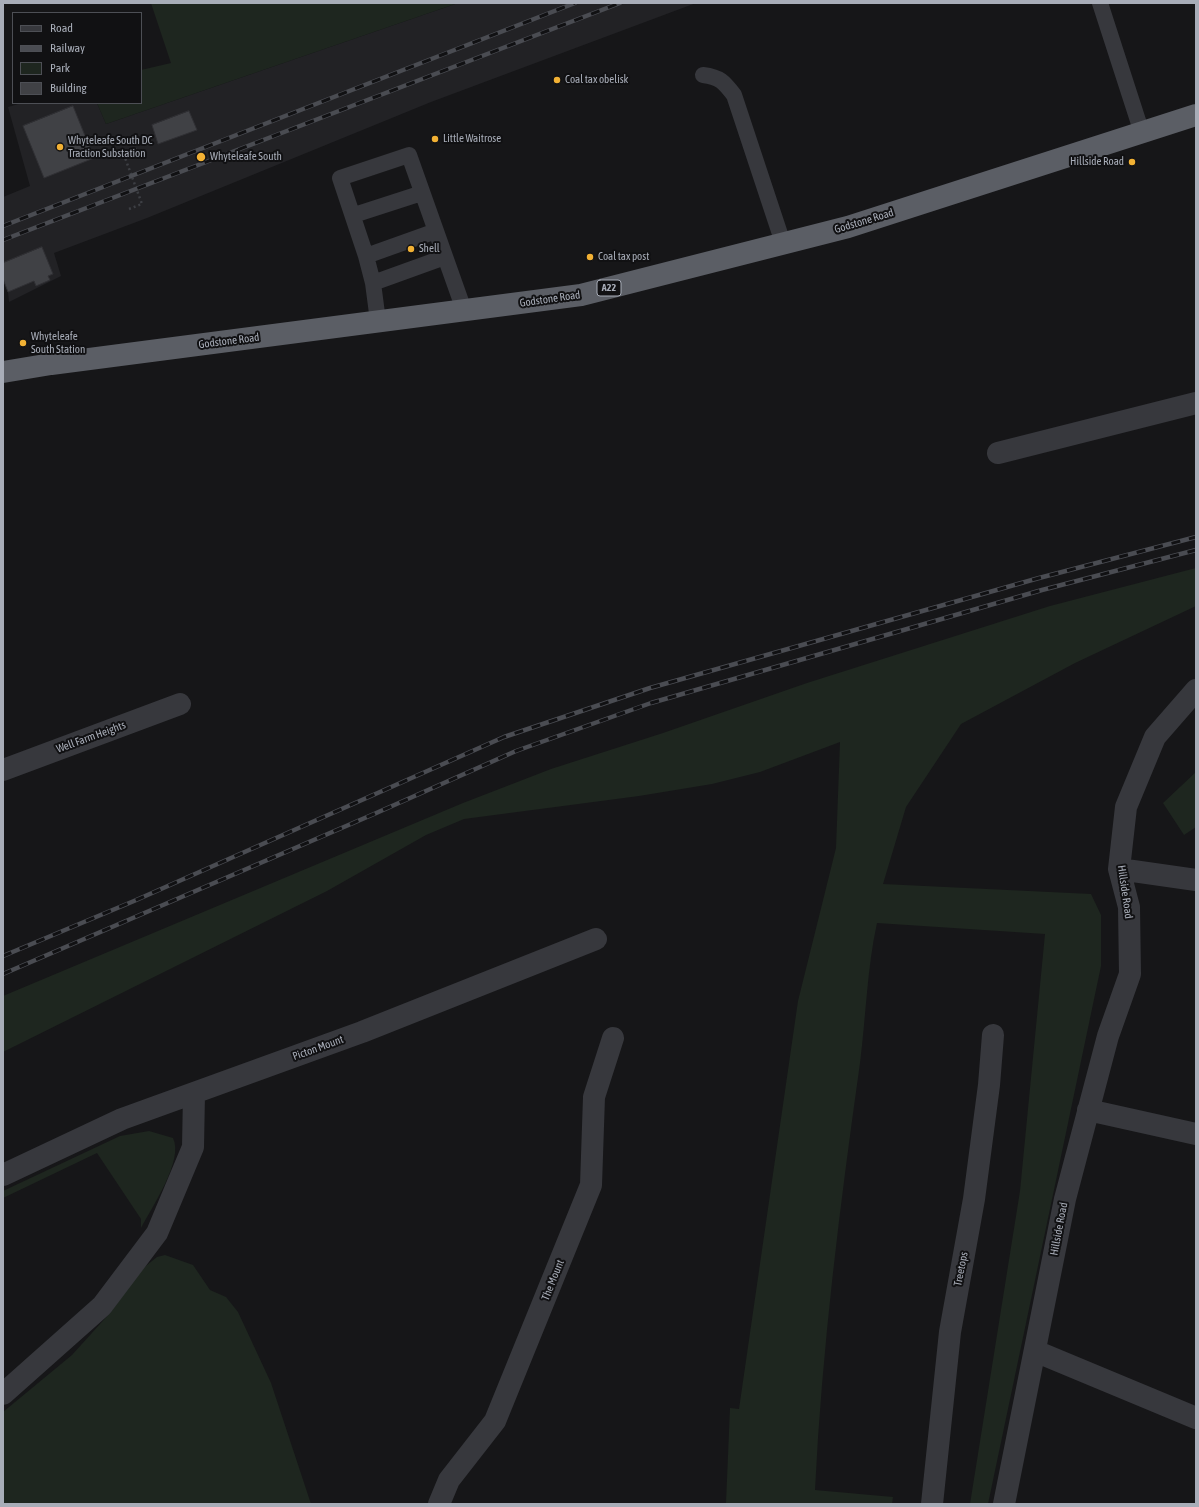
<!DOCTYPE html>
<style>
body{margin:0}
#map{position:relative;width:1199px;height:1507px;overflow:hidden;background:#161618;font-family:"Asap Condensed",sans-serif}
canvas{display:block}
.frame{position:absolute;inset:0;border:4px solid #a8adb8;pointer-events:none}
.legend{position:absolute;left:12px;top:12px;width:130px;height:92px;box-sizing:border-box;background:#111113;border:1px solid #4d4f55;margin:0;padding:5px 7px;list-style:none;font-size:12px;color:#a8adb8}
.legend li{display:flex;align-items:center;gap:8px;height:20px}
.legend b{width:20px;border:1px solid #4d4f55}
</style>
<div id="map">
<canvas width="1199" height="1507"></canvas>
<div class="frame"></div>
<ul class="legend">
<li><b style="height:5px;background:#37383d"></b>Road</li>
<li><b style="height:5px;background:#4a4c52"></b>Railway</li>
<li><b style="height:11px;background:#1e261f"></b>Park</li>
<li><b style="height:11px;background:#404145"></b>Building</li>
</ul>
</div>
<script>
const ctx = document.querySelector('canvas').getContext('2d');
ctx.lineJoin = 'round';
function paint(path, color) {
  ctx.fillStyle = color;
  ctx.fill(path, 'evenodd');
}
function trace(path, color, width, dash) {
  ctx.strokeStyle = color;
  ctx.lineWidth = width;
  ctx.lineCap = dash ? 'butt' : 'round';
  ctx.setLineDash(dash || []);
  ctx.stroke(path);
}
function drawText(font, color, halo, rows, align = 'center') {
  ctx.font = font + ' "Asap Condensed",sans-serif';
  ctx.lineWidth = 4;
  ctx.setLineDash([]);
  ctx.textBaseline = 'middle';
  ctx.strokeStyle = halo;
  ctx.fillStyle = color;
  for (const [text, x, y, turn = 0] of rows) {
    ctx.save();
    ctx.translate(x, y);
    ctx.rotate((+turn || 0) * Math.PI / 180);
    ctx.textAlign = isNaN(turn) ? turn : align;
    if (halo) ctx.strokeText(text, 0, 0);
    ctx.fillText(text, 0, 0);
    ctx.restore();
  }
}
paint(new Path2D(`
 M458,3H696L431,102L147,218L54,253L61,276L9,302L8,292L3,279V197L30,186L8,107L22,103H97L106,124Z`), '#222225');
paint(new Path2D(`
 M151,3H458L106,124L97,103H141V70L171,63Z
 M1196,568V606L1075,663L961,724L906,807L883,884L1091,894L1101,915V966L988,1504H970L1020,1191L1045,934L877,923C867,968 866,1017 860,1063C840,1205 822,1347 815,1490L893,1497L892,1504L726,1503L730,1408L739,1409L798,1001L836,848L840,742L760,772L712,784L639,796L464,819L426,835L327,891L3,1052V996L463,803L551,769L663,733L807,683L1050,606Z
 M1196,772V827L1184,835L1163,803Z
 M149,1131L173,1138C184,1160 152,1207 141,1228V1219L97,1153L3,1198V1191L120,1136Z
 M165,1255L193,1265L210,1290L226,1297L238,1312L271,1383L311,1504H3V1412L72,1355L110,1313L142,1269L157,1257Z`), '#1e261f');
const building = new Path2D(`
 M73,106L94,158L44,178L23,126Z
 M189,111L197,130L158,144L152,125Z
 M42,247L53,274L48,276L50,280L36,286L34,281L8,292L3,279V263Z`);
paint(building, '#404145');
trace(building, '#303034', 1);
trace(new Path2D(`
 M129,209L142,204L124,155L137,149`), '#3d3f44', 2.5, [2, 3]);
trace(new Path2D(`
 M1100,3L1142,133
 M703,75C720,77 724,82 734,95L783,243
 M354,215L422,193
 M366,256L436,231
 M373,283L445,257
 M378,321L373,283L366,256L340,178L409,155L464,310`), '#37383d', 16);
trace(new Path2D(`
 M998,453L1196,403
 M3,770L180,704
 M1119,869L1196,880
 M1088,1110L1196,1134
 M3,1175L122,1119L362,1032L596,939
 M1035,1351L1196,1418
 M3,1394L102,1306L157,1233L193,1147L194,1094
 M439,1504L449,1480L495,1421L591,1185L594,1097L613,1038
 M932,1504L950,1332L974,1199L989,1085L993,1035
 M1004,1504L1065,1199L1108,1036L1130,974L1129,907L1119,869L1126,807L1155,737L1196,690`), '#37383d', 22);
trace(new Path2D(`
 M3,372L51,364L581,295L848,227L1196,115`), '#5b5e65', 22);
const rail = new Path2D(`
 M3,226L575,3
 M3,240L620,3
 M3,956L134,901L504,737L650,688L1039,578L1196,537
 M3,974L374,814L516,751L651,703L1042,590L1196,550`);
trace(rail, '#4a4c52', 4.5);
trace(rail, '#111113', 3, [9]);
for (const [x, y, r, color] of [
 [557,80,4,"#f2b134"],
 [435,139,4,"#f2b134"],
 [60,147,4,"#f2b134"],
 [201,157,5,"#f2b134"],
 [1132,162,4,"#f2b134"],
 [411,249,4,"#f2b134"],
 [590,257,4,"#f2b134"],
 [23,343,4,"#f2b134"]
]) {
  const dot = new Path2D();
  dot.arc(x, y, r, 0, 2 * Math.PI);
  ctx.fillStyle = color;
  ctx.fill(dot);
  trace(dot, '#111113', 1.5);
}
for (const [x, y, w] of [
 [609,288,24]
]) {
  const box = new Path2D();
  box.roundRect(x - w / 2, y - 8, w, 16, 3);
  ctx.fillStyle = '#111113';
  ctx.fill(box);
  trace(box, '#a8adb8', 1);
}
drawText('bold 10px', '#a8adb8', null, [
 ["A22",609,288]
]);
drawText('11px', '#a8adb8', '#111113', [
 ["Coal tax obelisk",565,80],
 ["Little Waitrose",443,139],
 ["Whyteleafe South DC",68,141],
 ["Traction Substation",68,154],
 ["Whyteleafe South",210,157],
 ["Hillside Road",1124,162,"right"],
 ["Shell",419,249],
 ["Coal tax post",598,257],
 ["Whyteleafe",31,337],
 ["South Station",31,350]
], 'left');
drawText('11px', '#a8adb8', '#111113', [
 ["Godstone Road",864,221,-17],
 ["Godstone Road",550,299,-8],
 ["Godstone Road",229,341,-7],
 ["Well Farm Heights",91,737,-20],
 ["Hillside Road",1125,892,82],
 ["Picton Mount",318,1048,-20],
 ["Hillside Road",1059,1229,-79],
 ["Treetops",961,1269,-79],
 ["The Mount",553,1280,-68]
]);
</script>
